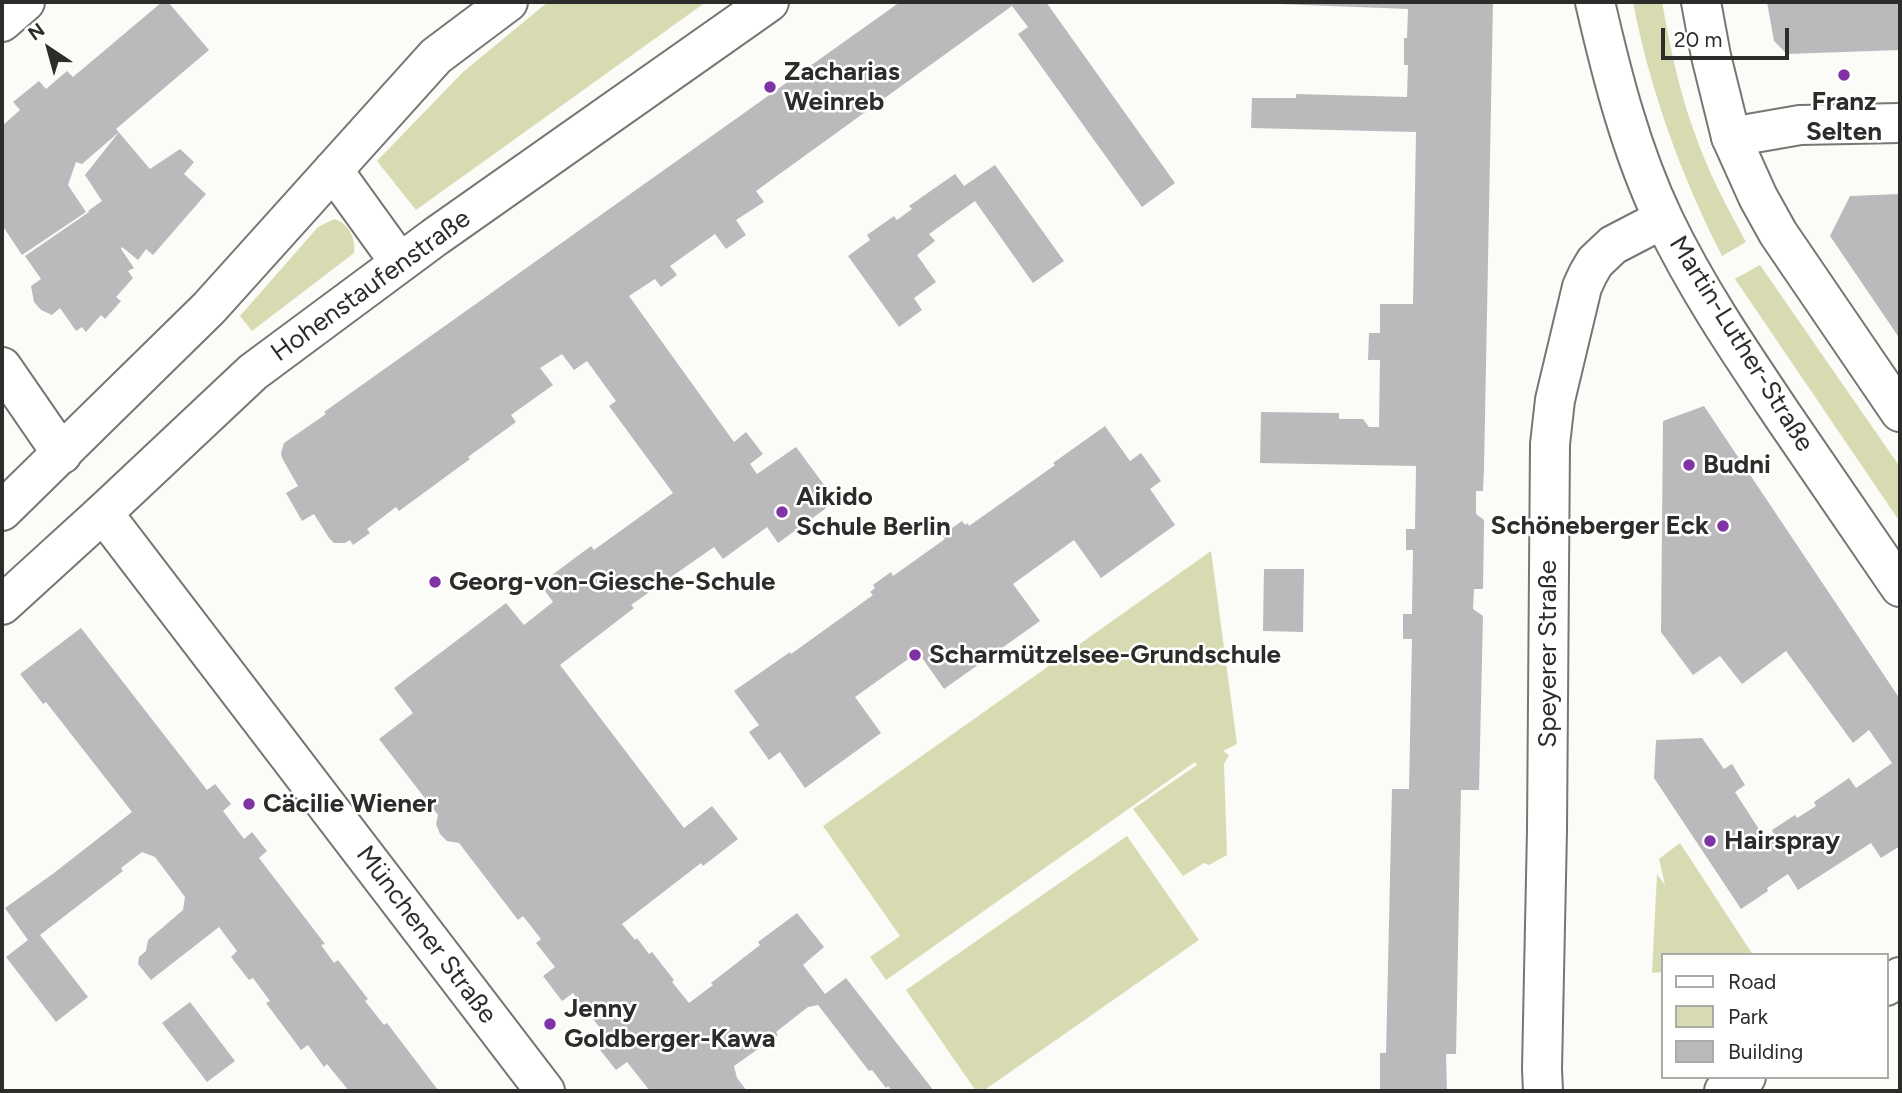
<!DOCTYPE html>
<meta charset="utf-8">
<style>
body{margin:0}
#map{position:relative;width:1902px;height:1093px;overflow:hidden;background:#fbfbf7;font-family:Figtree,sans-serif}
canvas{display:block}
.frame{position:absolute;inset:0;border:4px solid #2c2c2a;pointer-events:none}
.legend{position:absolute;left:1661px;top:953px;width:228px;height:126px;box-sizing:border-box;background:#fffffe;border:2px solid #ababa9;margin:0;padding:9px 12px;list-style:none;font-size:21px;color:#2c2c2a}
.legend li{display:flex;align-items:center;gap:14px;height:35px}
.legend b{width:35px;border:2px solid #ababa9}
.north{position:absolute;left:14px;top:14px;width:70px;height:70px;-webkit-text-stroke:5px #fffffe;paint-order:stroke;rotate:324deg;font-size:19px;font-weight:700;line-height:28px;text-align:center;color:#2c2c2a}
.north::after{content:'';display:block;margin:auto;width:24px;height:32px;background:#2c2c2a;clip-path:polygon(50% 0,100% 100%,50% 72%,0 100%)}
.scale{position:absolute;left:1661px;top:28px;width:128px;height:32px;box-sizing:border-box;border:4px solid #2c2c2a;border-top:0;padding-left:9px;font-size:21px;line-height:24px;white-space:nowrap;color:#2c2c2a;-webkit-text-stroke:5px #fffffe;paint-order:stroke}
</style>
<div id="map">
<canvas width="1902" height="1093"></canvas>
<div class="frame"></div>
<ul class="legend">
<li><b style="height:9px;background:#fff"></b>Road</li>
<li><b style="height:19px;background:#d8dbb2"></b>Park</li>
<li><b style="height:19px;background:#bcb9bd"></b>Building</li>
</ul>
<div class="north">N</div>
<div class="scale">20 m</div>
</div>
<script>
const ctx = document.querySelector('canvas').getContext('2d');
ctx.lineJoin = 'round';
function paint(path, color) {
  ctx.fillStyle = color;
  ctx.fill(path, 'evenodd');
}
function trace(path, color, width, dash) {
  ctx.strokeStyle = color;
  ctx.lineWidth = width;
  ctx.lineCap = dash ? 'butt' : 'round';
  ctx.setLineDash(dash || []);
  ctx.stroke(path);
}
function drawText(font, color, halo, rows, align = 'center') {
  ctx.font = font + ' Figtree,sans-serif';
  ctx.lineWidth = 5;
  ctx.setLineDash([]);
  ctx.textBaseline = 'middle';
  ctx.strokeStyle = halo;
  ctx.fillStyle = color;
  for (const [text, x, y, turn = 0] of rows) {
    ctx.save();
    ctx.translate(x, y);
    ctx.rotate((+turn || 0) * Math.PI / 180);
    ctx.textAlign = isNaN(turn) ? turn : align;
    if (halo) ctx.strokeText(text, 0, 0);
    ctx.fillText(text, 0, 0);
    ctx.restore();
  }
}
paint(new Path2D(`
 M548,2H706L416,210L377,161L463,72Z
 M1633,2H1662C1670,46 1679,91 1695,134C1708,172 1727,207 1746,242L1722,256C1681,175 1650,91 1633,2Z
 M334,219C349,223 356,239 354,253L252,331L240,316L318,227Z
 M1760,265L1900,467V522L1735,279Z
 M1211,551L1237,744L1223,751L1229,755L1224,764L1227,855L1209,865L1204,863L1183,876L1133,809L1197,765L1195,762L886,980L870,957L900,936L823,826Z
 M1127,836L1199,940L983,1091H976L906,990Z
 M1680,843L1753,955H1662V972L1652,973L1657,874L1665,885L1659,859Z`), '#d8dbb2');
paint(new Path2D(`
 M162,2H168L209,50L116,129L150,169L180,149L194,162L184,174L206,194L153,255L146,249L138,260L122,247L121,249L134,268L128,271L133,278L116,297L121,301L105,319L101,315L86,332L82,327L76,331L60,308L52,315L41,310L34,302L31,286L41,279L25,256L89,212L88,211L102,201L85,175L119,132L82,164L76,162L68,185L86,212L22,255L2,225V126L20,110L13,102L39,81L46,89L67,71L73,77Z
 M900,2H1046L1175,183L1142,207L1018,34L1028,27L1012,6L756,191L764,202L736,220L746,235L726,249L715,234L670,266L677,275L661,287L655,279L629,296L734,442L746,432L763,454L750,464L757,474L796,447L836,501L778,543L767,527L723,559L714,547L631,605L634,608L560,665L684,828L712,806L738,839L703,866L701,863L622,924L635,940L637,938L649,954L652,952L674,980L672,982L689,1003L713,985L711,983L760,945L758,942L797,913L824,947L803,965L825,994L846,978L934,1091H892L888,1086L886,1088L872,1070L869,1071L818,1005L808,1007L776,1032L778,1035L734,1066L737,1078L747,1091H650L627,1062L616,1070L597,1046L607,1037L573,993L562,1001L543,976L555,967L536,943L541,939L523,916L518,920L459,843L447,841L440,834L436,824L438,815L379,739L413,713L394,688L506,603L524,625L553,602L540,584L591,546L594,550L673,493L609,406L616,401L587,361L574,370L562,354L540,368L553,385L511,415L516,422L468,457L470,459L399,511L396,507L367,529L370,533L353,545L350,540L345,543H334L329,538L314,514L302,521L286,493L298,486L282,458L281,453L284,443L326,414L324,412Z
 M1279,2H1493L1484,468L1483,491H1476V514L1484,520L1483,589H1474L1473,609L1483,616L1479,790H1461L1456,1054H1446L1447,1091H1380V1053H1386L1392,789H1409L1412,639H1403V614H1412L1413,550H1406V529H1415L1416,466L1260,463L1261,412L1339,413V419H1363L1369,427H1379L1380,360H1368L1369,333H1380V304H1413L1416,132L1251,128L1252,98H1296V94L1407,97L1408,65H1404V38H1407L1408,9L1279,4Z
 M1767,2H1900V50L1787,54L1774,41Z
 M995,165L1064,261L1033,283L975,201L929,234L935,241L917,255L936,282L914,298L922,310L899,327L848,256L870,240L867,235L894,216L897,220L912,209L909,206L955,174L964,186Z
 M1900,194V339L1830,236L1850,196Z
 M1704,406L1900,699V846L1881,858L1871,843L1798,890L1788,874L1767,888L1768,891L1741,909L1654,778L1656,740L1702,738L1724,769L1732,764L1745,785L1735,792L1766,840L1774,835L1772,830L1795,815L1797,818L1816,806L1814,802L1849,778L1856,788L1892,763L1869,730L1853,743L1786,651L1742,684L1720,656L1693,675L1661,632L1663,421Z
 M1105,426L1130,461L1141,453L1161,481L1150,489L1175,525L1101,578L1074,540L1013,584L1040,621L944,689L918,652L855,697L881,733L805,788L780,752L769,760L749,732L759,725L734,691L790,652L791,654L873,595L870,592L875,588L873,585L891,572L893,576L945,539L942,535L962,521L965,525L968,523L969,526L1055,465L1053,463Z
 M1264,569H1304L1303,632L1263,631Z
 M81,628L207,790L215,784L231,804L223,811L244,839L252,832L267,851L259,858L325,944L321,945L334,963L338,960L368,999L365,1001L384,1025L387,1023L438,1090L437,1091H349L327,1064L324,1067L308,1045L301,1050L266,1003L270,1001L253,978L249,980L231,957L237,951L219,927L151,980L138,964L139,957L146,951L148,940L183,910L185,897L155,857L142,852L121,868L123,871L40,935L88,997L56,1022L6,957L28,940L5,908L54,873L132,812L46,702L43,704L20,674Z
 M190,1002L235,1061L207,1082L162,1023Z`), '#bcb9bd');
const minor = new Path2D(`
 M2,22L25,2
 M1731,137L1800,125L1900,123
 M2,367L62,454
 M103,513L545,1091
 M1886,986L1900,977
 M1543,1091L1542,1069L1547,830L1550,444L1555,400L1582,287L1588,274L1595,262L1613,245L1663,219
 M1724,1091L1746,1077`);
const major = new Path2D(`
 M1595,2C1612,76 1631,151 1664,220C1697,289 1740,352 1783,416C1822,473 1861,530 1900,587
 M1701,2L1711,56L1731,137L1758,197L1778,233L1900,412
 M333,170L400,263
 M2,511L209,308L436,56L508,2
 M2,605L103,513L253,372L435,237L769,2`);
trace(minor, '#767673', 42);
trace(major, '#767673', 42);
trace(minor, '#fff', 38);
trace(major, '#fff', 38);
for (const [x, y, r, color] of [
 [1844,75,7,"#8033a4"],
 [770,87,7,"#8033a4"],
 [1689,465,7,"#8033a4"],
 [782,512,7,"#8033a4"],
 [1723,526,7,"#8033a4"],
 [435,582,7,"#8033a4"],
 [915,655,7,"#8033a4"],
 [249,804,7,"#8033a4"],
 [1710,841,7,"#8033a4"],
 [550,1024,7,"#8033a4"]
]) {
  const dot = new Path2D();
  dot.arc(x, y, r, 0, 2 * Math.PI);
  ctx.fillStyle = color;
  ctx.fill(dot);
  trace(dot, '#fffffe', 2.5);
}
drawText('bold 26px', '#2c2c2a', '#fffffe', [
 ["Zacharias",784,72],
 ["Weinreb",784,102],
 ["Franz",1844,102,"center"],
 ["Selten",1844,132,"center"],
 ["Budni",1703,465],
 ["Aikido",796,497],
 ["Schule Berlin",796,527],
 ["Schöneberger Eck",1709,526,"right"],
 ["Georg-von-Giesche-Schule",449,582],
 ["Scharmützelsee-Grundschule",929,655],
 ["Cäcilie Wiener",263,804],
 ["Hairspray",1724,841],
 ["Jenny",564,1009],
 ["Goldberger-Kawa",564,1039]
], 'left');
drawText('26px', '#2c2c2a', '#fffffe', [
 ["Hohenstaufenstraße",371,286,-36],
 ["Martin-Luther-Straße",1741,344,58],
 ["Speyerer Straße",1548,654,-90],
 ["Münchener Straße",426,935,53]
]);
</script>
